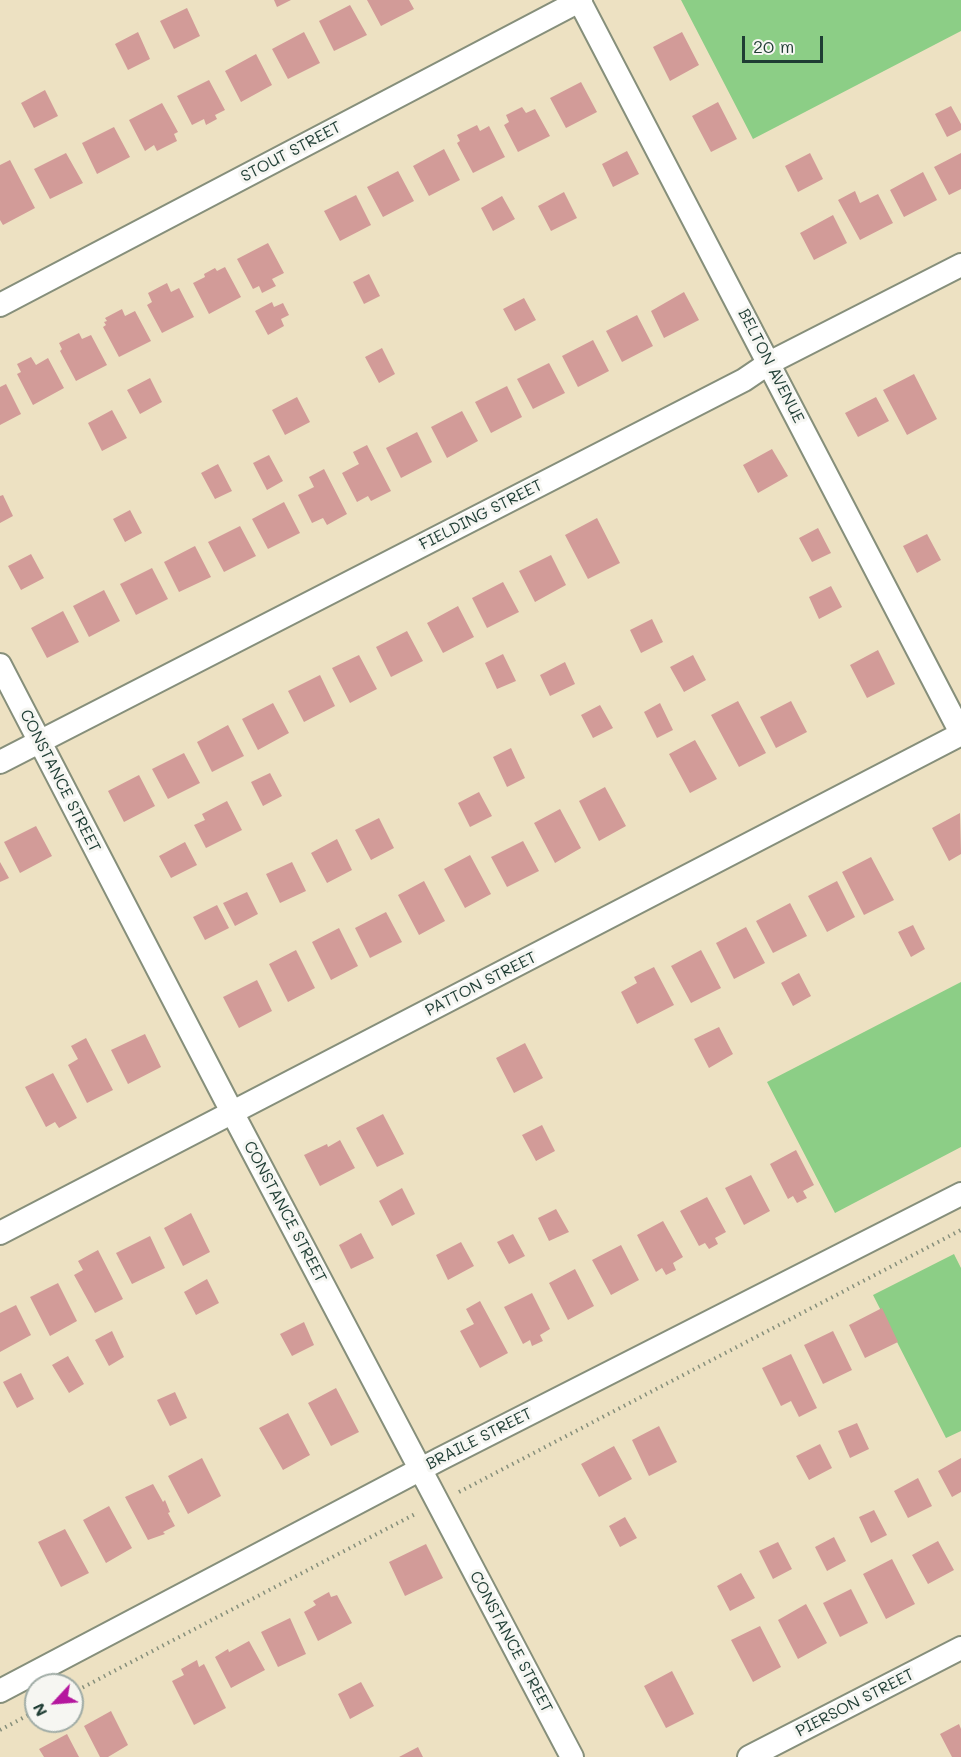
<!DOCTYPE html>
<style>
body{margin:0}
#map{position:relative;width:961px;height:1757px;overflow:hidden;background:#ede1c2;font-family:Mali,sans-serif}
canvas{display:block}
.north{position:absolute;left:24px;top:1673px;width:60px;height:60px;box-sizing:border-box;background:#f6f6f2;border:2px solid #a0aca6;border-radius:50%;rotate:244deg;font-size:16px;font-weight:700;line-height:24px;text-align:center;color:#1f3d34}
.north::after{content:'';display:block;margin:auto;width:21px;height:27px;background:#b5179e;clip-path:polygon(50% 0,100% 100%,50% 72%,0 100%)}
.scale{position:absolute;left:742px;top:36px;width:81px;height:27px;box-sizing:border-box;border:3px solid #1f3d34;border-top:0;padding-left:8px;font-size:18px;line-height:21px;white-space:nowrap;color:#1f3d34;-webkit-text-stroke:4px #f6f6f2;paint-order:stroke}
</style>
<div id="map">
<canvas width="961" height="1757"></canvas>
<div class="north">N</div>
<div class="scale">20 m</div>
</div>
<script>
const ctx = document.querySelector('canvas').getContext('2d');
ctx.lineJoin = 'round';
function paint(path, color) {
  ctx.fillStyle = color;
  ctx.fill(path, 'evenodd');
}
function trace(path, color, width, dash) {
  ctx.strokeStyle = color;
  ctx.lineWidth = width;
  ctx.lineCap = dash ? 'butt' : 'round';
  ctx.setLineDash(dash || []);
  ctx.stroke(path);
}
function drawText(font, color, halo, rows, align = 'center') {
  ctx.font = font + ' Mali,sans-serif';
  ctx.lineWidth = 6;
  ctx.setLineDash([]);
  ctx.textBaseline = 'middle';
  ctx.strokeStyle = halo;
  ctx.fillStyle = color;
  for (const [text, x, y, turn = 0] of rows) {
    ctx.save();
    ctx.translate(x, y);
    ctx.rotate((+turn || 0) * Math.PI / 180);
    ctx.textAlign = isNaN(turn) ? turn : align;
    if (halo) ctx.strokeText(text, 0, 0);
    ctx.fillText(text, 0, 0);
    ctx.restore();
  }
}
paint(new Path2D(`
 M681,0H961V31L753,139Z
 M961,982V1147L835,1213L767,1082Z
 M954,1254L961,1268V1431L946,1438L873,1295Z`), '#8cce86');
paint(new Path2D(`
 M274,0H291L277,7Z
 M367,0H409L414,9L381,26Z
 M350,5L367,35L334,51L319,21Z
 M187,8L200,36L174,49L160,21Z
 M138,32L150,59L128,70L115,44Z
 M304,32L320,63L288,79L272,49Z
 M682,32L699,65L670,81L653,47Z
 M256,54L272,85L241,102L225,71Z
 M209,80L225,110L215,115L217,119L206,125L204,119L192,125L177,96Z
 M581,82L597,112L566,128L550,98Z
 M45,90L58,116L34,128L21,103Z
 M718,102L737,139L711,152L692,116Z
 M162,103L178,132L174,134L177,141L157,151L154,145L145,151L129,120Z
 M951,106L961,124V130L947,137L935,114Z
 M522,107L526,113L535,109L550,136L518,152L504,125L509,122L506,115Z
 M477,125L480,131L489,126L505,157L473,173L457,143L460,141L457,135Z
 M114,127L130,157L97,174L82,143Z
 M444,149L460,180L429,196L413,166Z
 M627,151L639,174L613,187L602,164Z
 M66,153L83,183L50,199L34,169Z
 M810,153L823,179L798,192L785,166Z
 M961,153V189L949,195L934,167Z
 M10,160L35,208L3,225L0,220V165Z
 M398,171L414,201L383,217L367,187Z
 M923,172L937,200L904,217L890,190Z
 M855,191L860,203L878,194L893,223L860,240L838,200Z
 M564,192L577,218L551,231L538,206Z
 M356,195L371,225L340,241L324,211Z
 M502,196L515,219L493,231L481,208Z
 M833,215L847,243L814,260L800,233Z
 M268,243L284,273L272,279L276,286L262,293L259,286L253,289L237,259Z
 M225,267L241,297L209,314L193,283L205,277L204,274L215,268L217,271Z
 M369,274L380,296L364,304L353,282Z
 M167,283L171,292L179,288L194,317L162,333L147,305L152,302L148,293Z
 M684,292L699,320L664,338L651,311Z
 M524,298L536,320L515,331L503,309Z
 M272,302L274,307L283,303L289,315L281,319L284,326L268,335L255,311Z
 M122,309L125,316L135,311L151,341L119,357L103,327L106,325L104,322L107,321L105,318Z
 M637,315L653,346L622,362L606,331Z
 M79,333L82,339L91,335L107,365L76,381L60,351L62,349L59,343Z
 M593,340L609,371L578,387L562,356Z
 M382,348L395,374L379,383L365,357Z
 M31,357L36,365L48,358L64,388L33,405L17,374L21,372L17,364Z
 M549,363L565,393L533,409L517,379Z
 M914,374L937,419L907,435L883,390Z
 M150,378L162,402L140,414L127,390Z
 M6,384L21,414L0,425V387Z
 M507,386L522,417L491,433L475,402Z
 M297,397L310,422L285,435L272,410Z
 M876,397L889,421L858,437L845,413Z
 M112,410L127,438L102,451L88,423Z
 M462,411L478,441L447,458L431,427Z
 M417,432L432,462L401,478L386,448Z
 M367,445L391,491L371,501L368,496L357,502L342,473L359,464L353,452Z
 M772,449L788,476L758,493L743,465Z
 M269,455L283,481L267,490L253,463Z
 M218,464L232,491L215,499L201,473Z
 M324,469L347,514L327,525L323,518L312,523L298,495L314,487L309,477Z
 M3,495L13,516L0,523V496Z
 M284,502L300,533L268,549L252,519Z
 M130,510L142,533L125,542L113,519Z
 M597,518L620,563L588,579L565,535Z
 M240,526L256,556L224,572L208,542Z
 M818,528L831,553L812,562L799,538Z
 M927,534L941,560L917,573L903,546Z
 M195,546L211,577L179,592L164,562Z
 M31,554L44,578L21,590L8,566Z
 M551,555L566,585L535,602L519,571Z
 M152,568L168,599L136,615L120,584Z
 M503,582L519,612L487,628L472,598Z
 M831,586L842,607L819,619L809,597Z
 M104,590L120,621L89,637L73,606Z
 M458,606L474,637L443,653L427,623Z
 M63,611L79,642L47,658L31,628Z
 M652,619L663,642L641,653L630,630Z
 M407,631L423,661L391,677L376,647Z
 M878,650L895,684L867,698L850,665Z
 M503,654L516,681L497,689L485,663Z
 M359,655L377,689L350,703L332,668Z
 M693,655L706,680L684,692L670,667Z
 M565,662L575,684L550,696L540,675Z
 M320,675L335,706L304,722L288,691Z
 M738,701L766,753L739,767L711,715Z
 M791,701L807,732L776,748L760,717Z
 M273,703L289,733L258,750L242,719Z
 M660,703L673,730L657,738L644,712Z
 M600,705L613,728L593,738L581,715Z
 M228,725L244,756L212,772L197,742Z
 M695,740L717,779L690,793L669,754Z
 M511,748L525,778L507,787L493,757Z
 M184,753L200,783L168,799L152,769Z
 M270,773L282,796L263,806L251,782Z
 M139,775L155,806L124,822L108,791Z
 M605,787L626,826L599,841L579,801Z
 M479,792L492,816L470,827L458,803Z
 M227,801L242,830L206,848L194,825L205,820L202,814Z
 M560,809L581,848L555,863L534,823Z
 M960,813L961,854L949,861L932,828Z
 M379,818L394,848L371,860L355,830Z
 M36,826L52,856L20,873L4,842Z
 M337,839L352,870L327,883L311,853Z
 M523,841L539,871L507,887L491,857Z
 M185,842L197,865L171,878L159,856Z
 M470,855L491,894L465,908L444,869Z
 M871,857L894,900L864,915L842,872Z
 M0,862L9,878L0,882Z
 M292,862L306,891L280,903L266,874Z
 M424,881L445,921L419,935L398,895Z
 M837,881L855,917L827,932L808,896Z
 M247,892L258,914L235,926L223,903Z
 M790,903L807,936L773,953L756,921Z
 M217,905L229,928L205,940L193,917Z
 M386,912L402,942L370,958L355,928Z
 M913,925L925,949L911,957L898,932Z
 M746,927L765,963L734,979L716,943Z
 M339,928L358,966L331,980L312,942Z
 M296,950L315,988L288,1002L269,964Z
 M701,950L721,988L691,1003L671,966Z
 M654,967L674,1005L637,1024L621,992L637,983L634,977Z
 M799,973L811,996L793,1006L781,983Z
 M257,980L272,1011L239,1028L223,997Z
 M719,1027L733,1054L709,1068L694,1039Z
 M145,1034L161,1067L128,1084L111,1050Z
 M86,1038L113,1090L87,1103L68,1065L78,1059L71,1046Z
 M525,1043L543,1078L514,1093L496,1058Z
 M53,1073L77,1118L59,1128L55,1122L46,1127L25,1087Z
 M383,1114L404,1154L377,1167L356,1128Z
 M542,1125L555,1151L536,1161L522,1135Z
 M340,1140L355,1168L320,1186L304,1155L327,1144L328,1147Z
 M796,1150L814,1185L803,1191L807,1198L797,1203L793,1196L788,1199L770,1164Z
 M751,1175L770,1211L744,1225L725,1188Z
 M402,1188L415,1214L392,1226L379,1201Z
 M707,1197L726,1232L715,1238L718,1244L709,1249L705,1243L699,1246L680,1211Z
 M556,1209L569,1232L549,1241L538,1218Z
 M191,1213L210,1252L183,1266L164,1228Z
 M663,1221L683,1257L673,1263L676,1270L666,1275L662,1268L656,1272L637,1235Z
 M361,1233L374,1258L351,1269L339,1245Z
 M513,1234L525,1256L509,1264L497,1242Z
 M150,1236L165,1268L132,1284L116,1253Z
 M461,1242L474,1266L448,1280L436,1255Z
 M621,1245L639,1280L611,1295L592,1260Z
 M98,1250L123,1299L95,1313L74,1275L83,1270L78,1261Z
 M575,1269L594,1306L568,1320L549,1283Z
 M207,1279L219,1303L196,1315L184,1292Z
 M58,1283L77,1321L50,1336L30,1297Z
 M532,1293L550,1329L540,1335L543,1341L532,1346L530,1340L523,1344L504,1307Z
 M480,1301L508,1353L480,1368L460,1331L474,1324L466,1309Z
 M16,1305L31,1335L0,1352V1313Z
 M882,1308L898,1342L865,1358L849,1325Z
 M304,1322L314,1345L292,1356L280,1334Z
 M112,1331L124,1357L109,1366L95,1340Z
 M833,1331L852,1370L823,1384L804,1345Z
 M791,1354L817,1408L799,1417L791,1401L781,1406L762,1368Z
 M68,1356L84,1384L69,1393L52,1365Z
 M21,1373L34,1399L17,1408L3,1382Z
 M336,1388L359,1432L331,1446L308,1403Z
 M175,1392L187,1418L170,1426L157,1400Z
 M288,1413L310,1455L283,1470L259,1428Z
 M857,1423L869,1449L850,1458L838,1431Z
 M659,1426L677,1462L649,1476L632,1440Z
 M820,1444L832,1468L809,1480L796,1456Z
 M614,1446L632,1479L599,1497L581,1464Z
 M202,1458L221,1496L188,1514L168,1476Z
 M961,1458V1492L952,1497L938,1471Z
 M918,1478L932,1506L908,1518L894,1491Z
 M153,1484L163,1502L165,1500L170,1512L168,1513L175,1526L163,1532L165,1534L148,1540L125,1497Z
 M109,1506L132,1548L106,1563L83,1520Z
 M874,1510L887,1535L871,1543L859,1517Z
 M625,1517L637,1538L620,1547L609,1526Z
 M65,1529L89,1573L61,1587L38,1542Z
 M834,1537L846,1561L827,1571L815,1547Z
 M938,1541L954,1570L928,1584L912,1555Z
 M778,1542L792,1569L773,1579L759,1551Z
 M426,1544L443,1578L405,1596L389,1562Z
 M892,1559L915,1604L886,1619L863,1574Z
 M741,1573L755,1598L730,1611L717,1586Z
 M851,1589L868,1623L840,1637L823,1603Z
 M329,1592L331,1597L337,1595L352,1623L318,1641L304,1612L316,1605L313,1601Z
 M806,1604L827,1643L798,1659L778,1620Z
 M290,1618L306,1654L278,1667L261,1632Z
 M760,1626L781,1667L753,1682L731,1640Z
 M249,1641L265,1670L231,1688L215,1657L228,1649L229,1652Z
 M197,1660L199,1667L204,1664L226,1708L194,1725L172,1681L184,1675L181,1669Z
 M672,1671L694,1714L666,1728L644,1686Z
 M361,1682L374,1706L350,1719L338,1694Z
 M111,1711L128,1745L108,1757H100L84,1726Z
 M959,1724L961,1729V1757H952L940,1734Z
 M67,1734L79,1757H44L39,1749Z
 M418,1747L423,1757H399Z`), '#d29b98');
const minor = new Path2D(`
 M579,0L961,733
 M0,305L581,0
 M0,665L232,1112L572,1757
 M0,762L744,380L769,363L961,265
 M0,1233L961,734
 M0,1691L440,1459L961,1194
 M749,1757L961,1648`);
trace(minor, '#868f7b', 26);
trace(new Path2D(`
 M459,1492L961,1230
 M72,1693L417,1513
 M0,1730L36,1711`), '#868f7b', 4, [1.5, 4.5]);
trace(minor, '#fff', 22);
drawText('16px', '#1f3d34', '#f6f6f2', [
 ["STOUT STREET",291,152,-28],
 ["BELTON AVENUE",771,366,63],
 ["FIELDING STREET",481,515,-27],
 ["CONSTANCE STREET",60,781,63],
 ["PATTON STREET",481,984,-27],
 ["CONSTANCE STREET",285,1212,62],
 ["BRAILE STREET",479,1439,-27],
 ["CONSTANCE STREET",511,1642,62],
 ["PIERSON STREET",855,1703,-27]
]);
</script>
